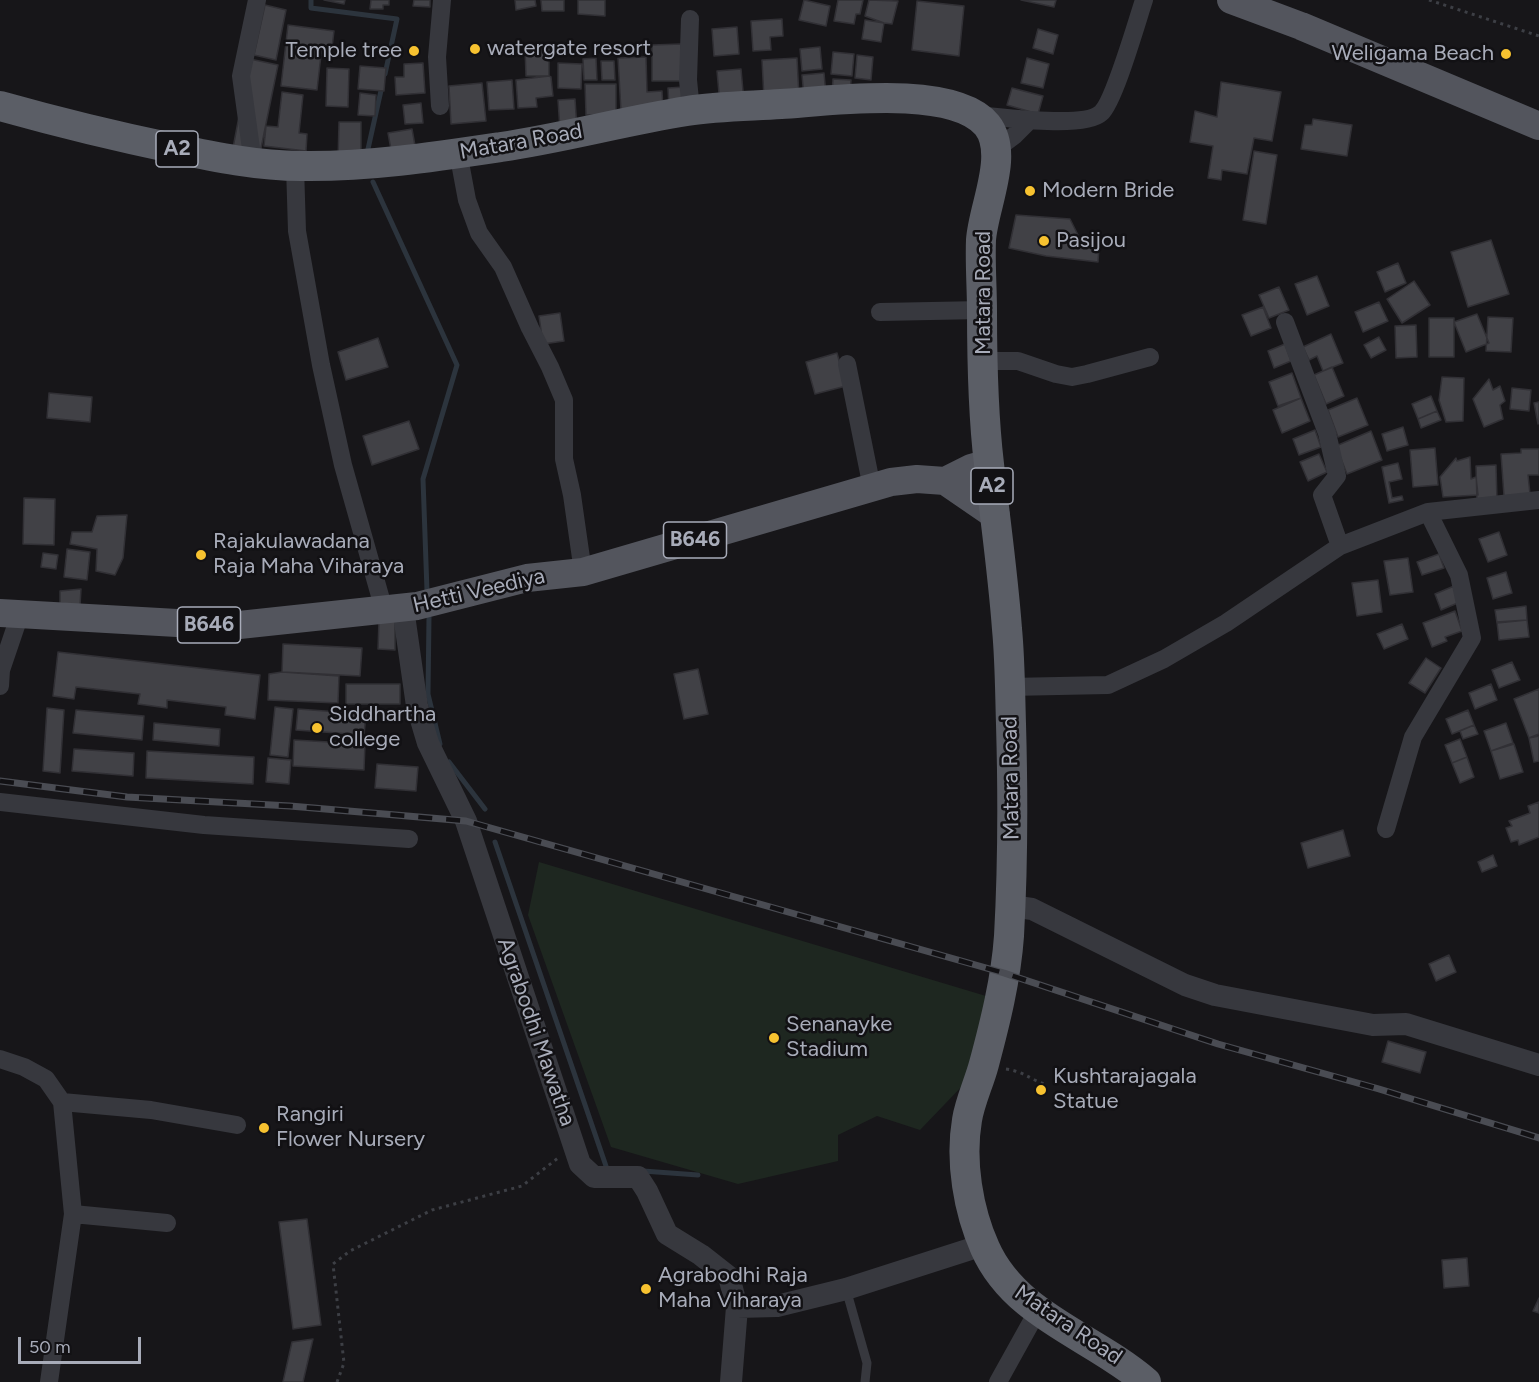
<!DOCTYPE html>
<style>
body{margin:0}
#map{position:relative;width:1539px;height:1382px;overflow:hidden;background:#171619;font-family:Figtree,sans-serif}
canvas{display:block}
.scale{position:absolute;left:18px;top:1337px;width:123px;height:27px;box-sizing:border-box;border:3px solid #a8acb9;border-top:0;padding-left:8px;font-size:18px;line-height:21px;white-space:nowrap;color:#a8acb9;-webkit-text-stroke:4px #121114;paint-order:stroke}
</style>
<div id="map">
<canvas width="1539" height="1382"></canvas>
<div class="scale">50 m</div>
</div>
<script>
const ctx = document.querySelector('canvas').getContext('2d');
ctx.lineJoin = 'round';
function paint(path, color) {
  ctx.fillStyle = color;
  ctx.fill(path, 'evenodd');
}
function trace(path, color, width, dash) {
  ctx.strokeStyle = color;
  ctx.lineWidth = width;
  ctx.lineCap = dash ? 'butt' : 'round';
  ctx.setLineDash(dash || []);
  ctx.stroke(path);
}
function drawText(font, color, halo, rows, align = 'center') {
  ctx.font = font + ' Figtree,sans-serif';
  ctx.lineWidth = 5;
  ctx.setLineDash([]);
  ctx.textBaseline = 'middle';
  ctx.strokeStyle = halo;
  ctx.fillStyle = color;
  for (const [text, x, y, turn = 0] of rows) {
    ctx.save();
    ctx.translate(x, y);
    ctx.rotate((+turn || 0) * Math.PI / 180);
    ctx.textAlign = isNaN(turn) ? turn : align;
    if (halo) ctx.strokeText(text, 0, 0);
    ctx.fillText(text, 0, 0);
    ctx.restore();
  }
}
paint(new Path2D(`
 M539,862L986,996L967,1081L920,1130L877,1116L838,1135V1161L738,1184L611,1147L528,915Z`), '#1e2720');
trace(new Path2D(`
 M311,0V8L397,19L385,74
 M368,149L382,86
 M373,182L457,365L423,479L427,591
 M429,617L428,694L440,744
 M449,762L485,809
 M495,842L607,1169H609
 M643,1171L698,1175`), '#2c343d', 5);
const building = new Path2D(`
 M324,0H345L344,4Z
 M371,0H389V5H383V9H370Z
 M414,0H430V7L413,6Z
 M515,0H535L536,6L516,10Z
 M541,0H564V11H542Z
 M578,0H605V16L578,14Z
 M804,0L830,6L826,26L799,20Z
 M838,0H863L860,14H856L854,24L834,21Z
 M869,0L898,1L892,24L884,23L865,16Z
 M1021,0H1056L1054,7Z
 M917,1L964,6L959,56L912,50Z
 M265,5L286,10L276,60L254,55Z
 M782,19L783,36L770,37L771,50L753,51L751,21Z
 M865,20L884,23L881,42L862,39Z
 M288,25L334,31L331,56L321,55L317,90L281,86Z
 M737,27L739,54L714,56L712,29Z
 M1038,29L1058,35L1053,54L1033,48Z
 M681,44V81H652V45Z
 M820,47L822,69L802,71L800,49Z
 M525,49H549V76H526Z
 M833,52L854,54L852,76L831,74Z
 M857,55L873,57L871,80L855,78Z
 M646,57L647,92L662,91L663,110L621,111L618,58Z
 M596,58L597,80H584L583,59Z
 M797,58L799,97L764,99L762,60Z
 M1027,58L1049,64L1043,88L1021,83Z
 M250,59L278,65L259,158L232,153Z
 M601,61H614L615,80H602Z
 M423,63L425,93L396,95L395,77H404V64Z
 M558,63L582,64L581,89L558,88Z
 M360,66L386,68L384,91L358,89Z
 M327,68L349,69L348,107L326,106Z
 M741,69L744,102L720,105L717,71Z
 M824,73L826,95L804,97L802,75Z
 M549,76L551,77L553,96L536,98L537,107L518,108L516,80Z
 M833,79L851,80L850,95L832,94Z
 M512,80L514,109L489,110L487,82Z
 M1221,82L1281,92L1272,141L1254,138L1247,174L1222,170L1221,180L1208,178L1213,146L1190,142L1195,111L1217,117Z
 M482,83L486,121L451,124L449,86Z
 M585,84H616V114L586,115Z
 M684,87L685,109L669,110L668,88Z
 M1012,88L1043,96L1038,114L1007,105Z
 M282,92L303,95L299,133L307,134L306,151L264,146L266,126L278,127Z
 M360,93L376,95L375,116L358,115Z
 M575,99L577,129L560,130L558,100Z
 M421,103L423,123L405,124L403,105Z
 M1313,119L1352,125L1347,156L1301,149L1305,125H1312Z
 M339,122H361V161H338Z
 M412,129L416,151L392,155L388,133Z
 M1254,151L1277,155L1266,224L1243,220Z
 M1016,215L1070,219L1079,237L1090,248L1099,247L1098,262L1046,256L1009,248Z
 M1491,240L1509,294L1468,307L1451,252Z
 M1398,263L1406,283L1385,292L1377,272Z
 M1317,276L1329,306L1307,315L1295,284Z
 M1414,281L1430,305L1402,323L1387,299Z
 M1279,287L1289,310L1269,318L1259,295Z
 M1379,302L1388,321L1363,332L1355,312Z
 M1263,307L1271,328L1251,336L1242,315Z
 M560,313L564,341L543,344L539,316Z
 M1477,314L1489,343L1466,352L1454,322Z
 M1488,317L1513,318L1511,352L1486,351Z
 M1429,318H1454V357H1429Z
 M1416,325L1417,357L1396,358L1395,326Z
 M1331,334L1343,363L1323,371L1317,356L1309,360L1303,347Z
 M1379,337L1386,350L1371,358L1364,345Z
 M378,338L388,367L346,380L338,352Z
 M1285,344L1291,361L1274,368L1268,351Z
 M837,353L846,386L815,394L806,362Z
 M1332,367L1344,396L1326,404L1314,375Z
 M1292,373L1301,398L1278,406L1269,382Z
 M1442,377L1464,378L1463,421L1446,422L1439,400Z
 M1489,379L1493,390L1500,386L1505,401L1500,405L1503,419L1484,427L1473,399Z
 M1512,388L1531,390L1529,411L1510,409Z
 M49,393L92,397L90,422L47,418Z
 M1431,396L1437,411L1418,419L1412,404Z
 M1301,398L1310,421L1282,433L1273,410Z
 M1357,398L1368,425L1338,437L1328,410Z
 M1539,402V423L1538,424L1534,403Z
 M1437,411L1441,420L1421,428L1418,419Z
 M409,421L419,449L372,465L363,436Z
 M1403,427L1408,445L1387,451L1382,434Z
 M1315,430L1321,447L1299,455L1293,439Z
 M1371,431L1382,460L1347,474L1336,446Z
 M1435,448L1438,485L1413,487L1410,450Z
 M1521,449H1539V475H1528L1530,494L1504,496L1501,454L1521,453Z
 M1319,454L1327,472L1308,481L1300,462Z
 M1470,457L1471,479L1476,477L1478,495L1443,497L1440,477L1456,458L1457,461Z
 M1398,463L1402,479L1389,482L1392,498L1402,496L1403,500L1389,503L1382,467Z
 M1496,465L1497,501H1477L1476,466Z
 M24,498L55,499L54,545L23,544Z
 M127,515L123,558L115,575L96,571L97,549L70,544L72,532H92L97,516Z
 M1499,532L1507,555L1488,562L1479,539Z
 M67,549L90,552L87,580L64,577Z
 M43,553L58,555L56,569L41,567Z
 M1439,554L1444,568L1422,575L1417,562Z
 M1408,558L1413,592L1390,595L1384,561Z
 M1506,572L1512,593L1493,599L1487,578Z
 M1378,580L1382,612L1357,616L1352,583Z
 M1454,586L1460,602L1441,610L1435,594Z
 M81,589L80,606L60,603V591Z
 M1526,606L1527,620L1497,623L1495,610Z
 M1455,611L1462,631L1445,637L1447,641L1432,647L1423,623Z
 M379,620H395V650L378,649Z
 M1527,620L1529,637L1499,640L1497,622Z
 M1402,624L1408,639L1384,649L1377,634Z
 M283,644L362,648L360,676L282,672Z
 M58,652L260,675L255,719L225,715L226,707L167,700V708L138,704L140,694L76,687L74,699L53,696Z
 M1426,658L1441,668L1425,693L1409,683Z
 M1512,662L1520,680L1499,688L1492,670Z
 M698,669L708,714L684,719L674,674Z
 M282,672L339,676L338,703L268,700L269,674Z
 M346,684H400V704H346Z
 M1491,684L1497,700L1475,709L1469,693Z
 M1539,689V734L1529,738L1514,699Z
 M275,707L293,709L288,757L270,755Z
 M47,708L64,710L60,773L43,771Z
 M298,709L366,714L364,735L296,730Z
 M76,710L144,716L142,740L73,733Z
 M1468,710L1474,725L1452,734L1446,719Z
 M154,723L220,729L219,746L153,740Z
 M1506,723L1513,743L1491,751L1484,731Z
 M1474,725L1478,734L1463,739L1460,731Z
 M1539,736V761L1534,762L1529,738Z
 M1460,739L1467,757L1452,763L1445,745Z
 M294,740L365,744L364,770L293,766Z
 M1514,744L1523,772L1500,779L1491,751Z
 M74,749L134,753L133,776L72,771Z
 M147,751L254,757L253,784L146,778Z
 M1467,757L1474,777L1460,783L1452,763Z
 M268,758L291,760L289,784L266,782Z
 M377,764L418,767L416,791L375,788Z
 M1539,802V837L1519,845L1518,840L1511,842L1506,828L1512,826L1509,821L1530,813L1528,806Z
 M1343,830L1350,856L1308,868L1301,843Z
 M1493,855L1497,866L1482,872L1478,862Z
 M1449,955L1456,972L1436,981L1429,964Z
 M1388,1041L1426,1052L1420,1073L1382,1062Z
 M307,1219L321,1325L293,1329L279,1222Z
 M1467,1258L1469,1286L1444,1288L1442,1260Z
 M1539,1298V1313L1533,1311Z
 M313,1339L303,1382H283L292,1342Z`);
paint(building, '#414146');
trace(building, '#313035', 1.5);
trace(new Path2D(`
 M1429,0L1539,36
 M1006,1069C1025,1072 1029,1079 1047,1085
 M337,1382L344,1363L333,1264L350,1251L432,1210L522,1186L558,1158`), '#3d3f45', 3, [3, 4.5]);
trace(new Path2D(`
 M846,1289L867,1363L865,1382`), '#37383e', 9);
trace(new Path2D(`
 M690,19L688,80L691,110
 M440,106L437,57L442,0
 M977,115C1001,117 1084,129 1101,113C1114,102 1137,21 1144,0
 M995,150L1015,135L1030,120
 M458,152L467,200L479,233L503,267L530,328L550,367L564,400V459L572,495L583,572
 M253,163L241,76L257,0
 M295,166L297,231L321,365L343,465L384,610
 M880,312L982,310
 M1285,322L1327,433L1337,476L1322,495L1340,546
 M983,361H1018L1056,374L1072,377L1087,374L1150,357
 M847,364L872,488
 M0,686L1,670L20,614
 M1009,687L1108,685L1164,659L1226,623L1340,546L1428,512L1539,500
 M0,802L204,825L409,839
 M1386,829L1413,737L1472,638L1459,575L1428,512
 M0,1059L24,1067L46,1079L62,1102L73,1214L49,1382
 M62,1102L151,1110L237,1125
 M73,1214L167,1223
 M998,1382L1038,1310`), '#37383e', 18);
trace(new Path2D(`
 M403,608L417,706L428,743L466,821L580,1164L594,1177H638L647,1191L667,1234L701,1255L729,1277L737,1307L731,1382
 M1011,906L1032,909L1185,985L1215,995L1373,1025L1406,1024L1539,1065
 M737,1307L777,1306L846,1289L983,1245`), '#37383e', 22);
trace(new Path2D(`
 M1231,0L1301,26L1539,126
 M945,481L971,468L989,463
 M0,613L230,626L417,606L527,578L583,572L891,482L917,479L945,481L996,516`), '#53555d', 28);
trace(new Path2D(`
 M0,106C57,122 114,136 172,148C215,157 258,166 301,166C368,167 434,157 501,147C563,138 624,121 687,111C717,106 750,106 781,104C830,101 953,84 987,125C1010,154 983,207 981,240C980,263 982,288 982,311C982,362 983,414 989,464C995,519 1003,574 1007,629C1010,660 1010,692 1011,724C1013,794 1013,865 1009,936C1006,979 995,1023 984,1064C979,1083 970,1101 967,1120C960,1161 968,1210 985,1248C1015,1316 1093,1336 1146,1382`), '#5b5e66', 30);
const rail = new Path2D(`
 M0,781L127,797L290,806L466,821L1004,973L1218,1044L1379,1089L1539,1138`);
trace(rail, '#4a4c53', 7);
trace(rail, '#121114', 4.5, [14]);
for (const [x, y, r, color] of [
 [475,49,6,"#f7c230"],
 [414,51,6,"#f7c230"],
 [1506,54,6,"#f7c230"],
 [1030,191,6,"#f7c230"],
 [1044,241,6,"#f7c230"],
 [201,555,6,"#f7c230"],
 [317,728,6,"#f7c230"],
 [774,1038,6,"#f7c230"],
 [1041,1090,6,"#f7c230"],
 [264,1128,6,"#f7c230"],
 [646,1289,6,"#f7c230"]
]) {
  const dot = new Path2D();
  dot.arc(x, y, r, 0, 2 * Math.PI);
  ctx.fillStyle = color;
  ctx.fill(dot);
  trace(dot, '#121114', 2);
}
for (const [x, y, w] of [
 [177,149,42],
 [992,486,42],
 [695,540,63],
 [209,625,63]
]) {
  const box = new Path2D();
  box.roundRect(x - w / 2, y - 18, w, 36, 4.5);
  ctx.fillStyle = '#121114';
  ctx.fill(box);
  trace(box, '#a8acb9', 1.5);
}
drawText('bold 21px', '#a8acb9', null, [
 ["A2",177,149],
 ["A2",992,486],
 ["B646",695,540],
 ["B646",209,625]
]);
drawText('22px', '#a8acb9', '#121114', [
 ["watergate resort",487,49],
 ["Temple tree",402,51,"right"],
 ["Weligama Beach",1494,54,"right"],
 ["Modern Bride",1042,191],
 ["Pasijou",1056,241],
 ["Rajakulawadana",213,542],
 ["Raja Maha Viharaya",213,567],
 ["Siddhartha",329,715],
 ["college",329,740],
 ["Senanayke",786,1025],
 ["Stadium",786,1050],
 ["Kushtarajagala",1053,1077],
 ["Statue",1053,1102],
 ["Rangiri",276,1115],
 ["Flower Nursery",276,1140],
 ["Agrabodhi Raja",658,1276],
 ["Maha Viharaya",658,1301]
], 'left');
drawText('22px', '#a8acb9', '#121114', [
 ["Matara Road",521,142,-10],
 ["Matara Road",984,293,-90],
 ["Hetti Veediya",479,591,-13],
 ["Matara Road",1011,778,-91],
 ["Agrabodhi Mawatha",536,1032,71],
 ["Matara Road",1068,1325,34]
]);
</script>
